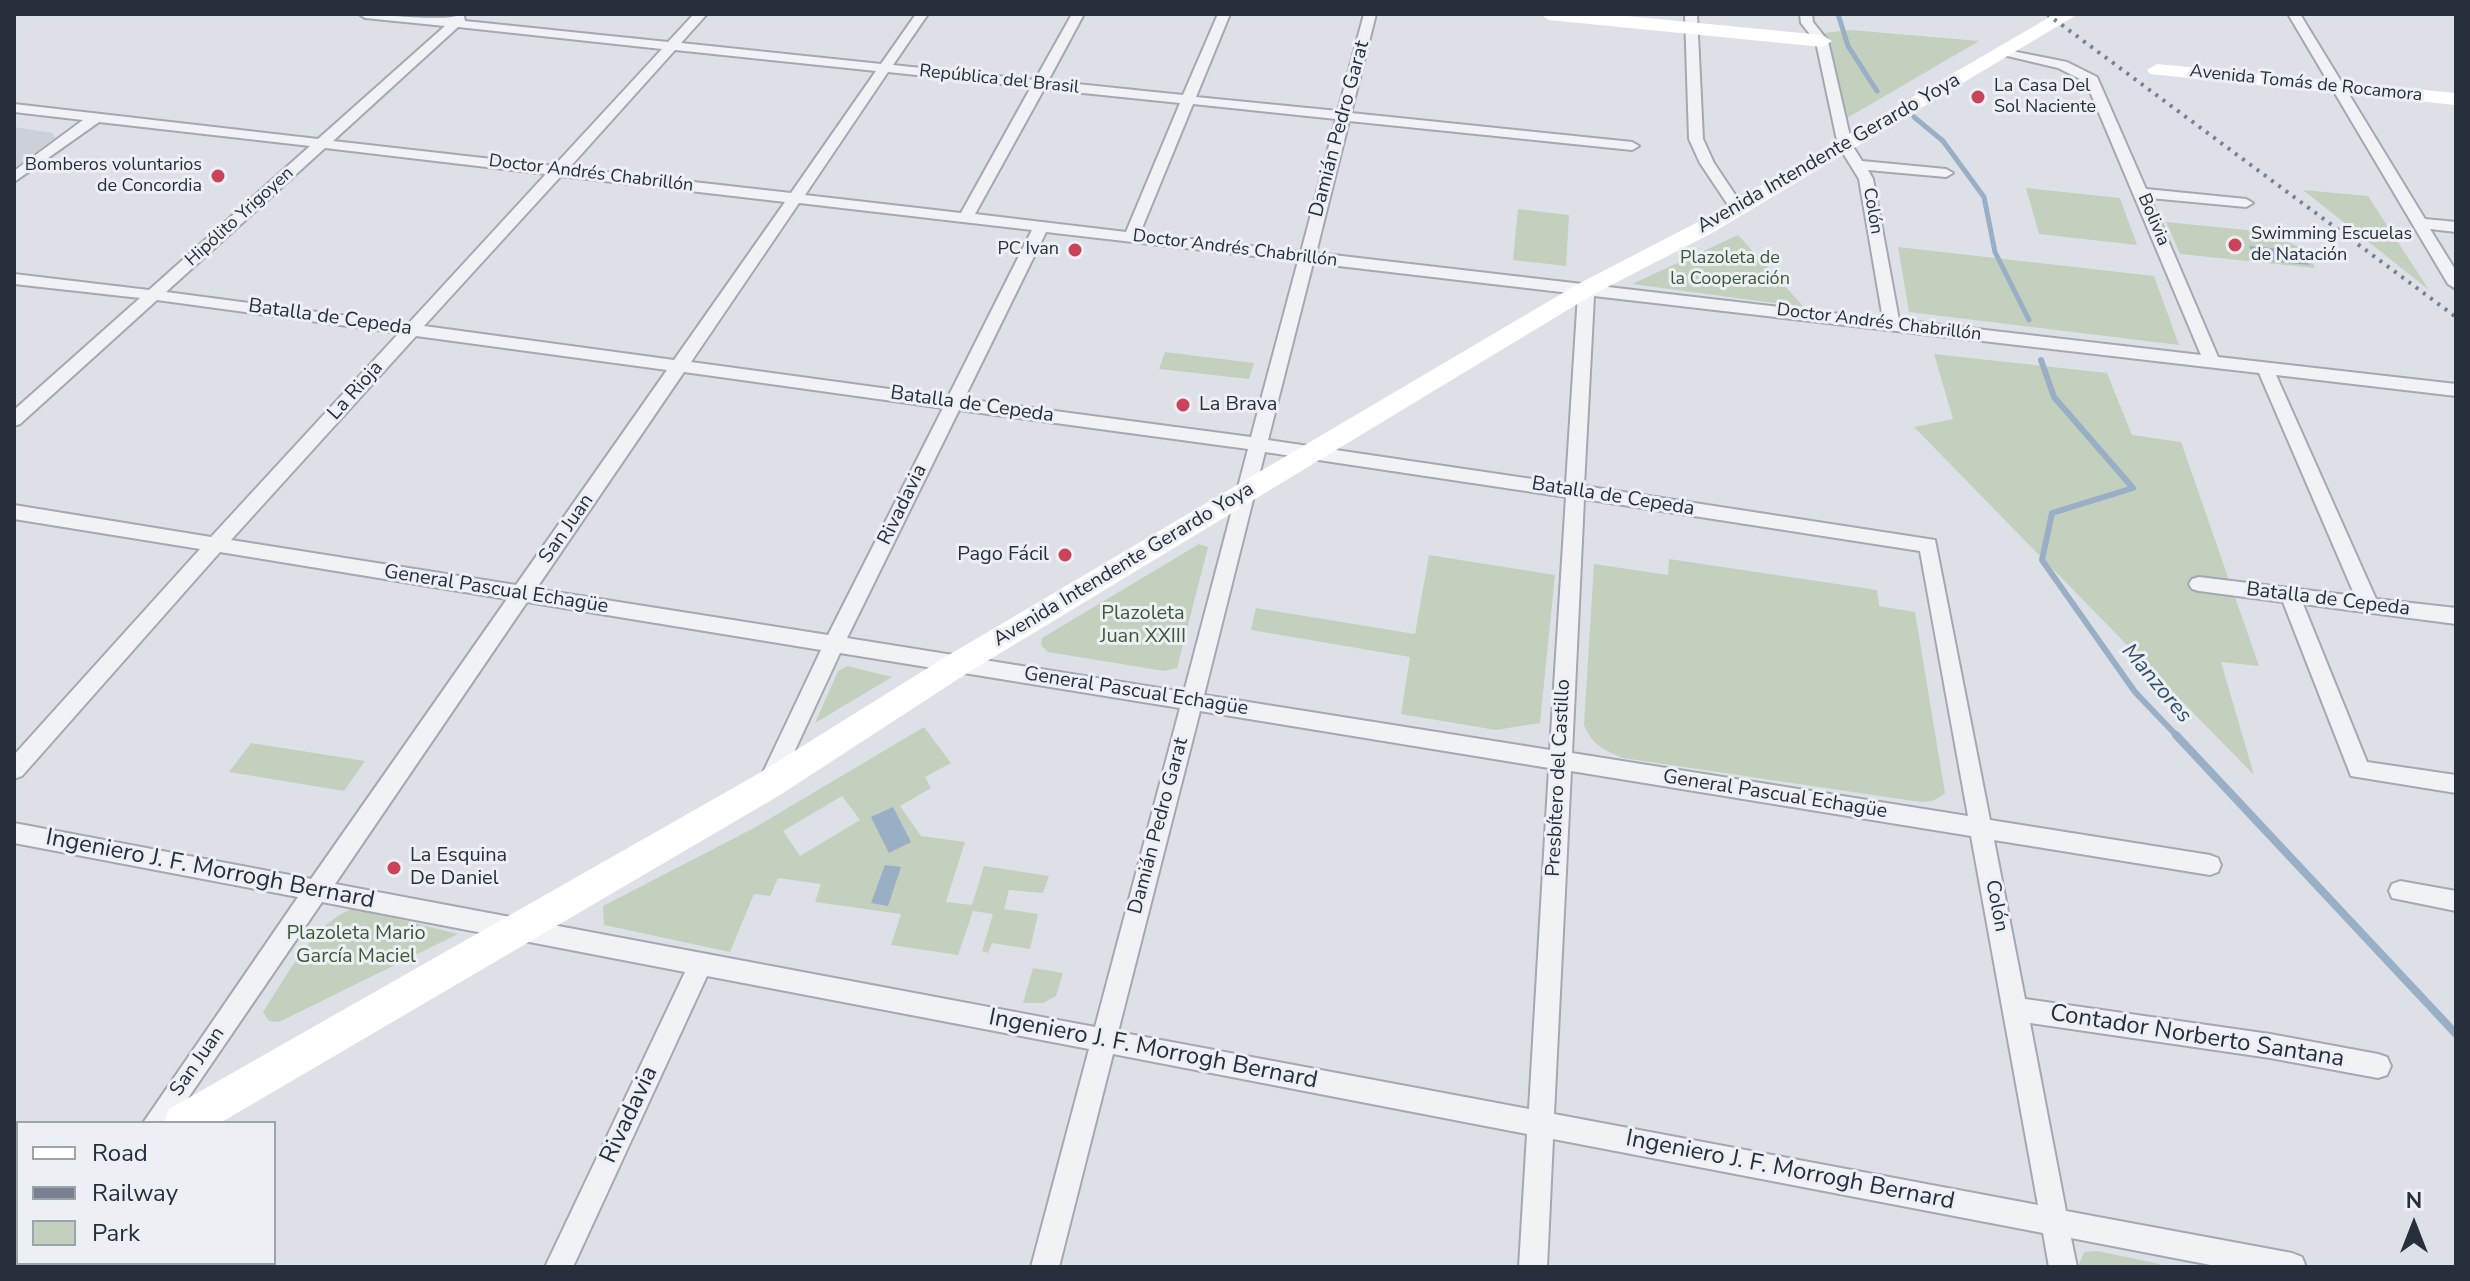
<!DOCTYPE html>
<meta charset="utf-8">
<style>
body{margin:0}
#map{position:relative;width:2470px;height:1281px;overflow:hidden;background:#dde1e7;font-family:"Nunito Sans",sans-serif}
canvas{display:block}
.frame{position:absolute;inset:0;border:16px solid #272f3d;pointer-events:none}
.legend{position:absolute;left:16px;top:1121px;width:260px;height:144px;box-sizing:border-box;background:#ecf0f4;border:2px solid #9da3ab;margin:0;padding:10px 14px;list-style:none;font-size:24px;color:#272f3d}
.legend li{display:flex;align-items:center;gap:16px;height:40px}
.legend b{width:40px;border:2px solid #9da3ab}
.north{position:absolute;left:2374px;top:1185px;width:80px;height:80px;-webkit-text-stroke:6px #ecf0f4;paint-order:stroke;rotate:0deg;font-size:22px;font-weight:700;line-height:32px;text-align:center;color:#272f3d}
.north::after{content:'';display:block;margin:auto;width:28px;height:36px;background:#272f3d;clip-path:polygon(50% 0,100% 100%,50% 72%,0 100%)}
</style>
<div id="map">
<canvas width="2470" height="1281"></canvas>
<div class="frame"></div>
<ul class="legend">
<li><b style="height:10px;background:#fff"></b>Road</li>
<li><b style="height:10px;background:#778190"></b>Railway</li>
<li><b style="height:22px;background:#c3d0be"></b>Park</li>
</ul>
<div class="north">N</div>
</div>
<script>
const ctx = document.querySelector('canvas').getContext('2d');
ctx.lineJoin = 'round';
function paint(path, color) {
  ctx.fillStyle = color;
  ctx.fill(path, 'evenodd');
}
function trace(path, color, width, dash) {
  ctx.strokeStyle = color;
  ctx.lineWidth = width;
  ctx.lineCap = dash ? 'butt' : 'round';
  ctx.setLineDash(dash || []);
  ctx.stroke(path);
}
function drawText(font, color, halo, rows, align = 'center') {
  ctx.font = font + ' "Nunito Sans",sans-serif';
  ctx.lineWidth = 6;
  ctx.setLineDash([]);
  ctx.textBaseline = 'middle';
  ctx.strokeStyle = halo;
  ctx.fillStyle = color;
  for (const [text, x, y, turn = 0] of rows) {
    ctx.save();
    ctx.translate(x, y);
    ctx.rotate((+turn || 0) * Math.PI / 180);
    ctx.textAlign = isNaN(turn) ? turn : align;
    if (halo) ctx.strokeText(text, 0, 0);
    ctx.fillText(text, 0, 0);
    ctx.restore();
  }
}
paint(new Path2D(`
 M14,127L53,133L55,138L14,168Z`), '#cbd0d9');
paint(new Path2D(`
 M1851,30L1979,41L1842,121L1824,33Z
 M2026,188L2120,198L2137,245L2039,234Z
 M2303,190L2368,196L2429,290Z
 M1518,209L1569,215L1566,266L1513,260Z
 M2166,222L2266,232L2306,250L2315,268L2180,254Z
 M1738,235L1804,307L1632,284Z
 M1898,247L2154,276L2179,345L1909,312Z
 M1165,352L1254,363L1249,379L1159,369Z
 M1934,354L2107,373L2132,435L2181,442L2259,666L2221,662L2254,775L1914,427L1953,419Z
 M1199,544L1208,547L1177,668L1164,671L1048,652L1041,645L1042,638Z
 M1429,555L1555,575L1540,723L1496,730L1401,714L1410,657L1251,630L1256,608L1415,634Z
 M1669,559L1877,590L1879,606L1915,612L1945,793C1932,806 1917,801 1900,799L1623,758C1604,750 1592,745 1584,725L1594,564L1668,575Z
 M847,666L892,677L815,723L838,671Z
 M924,727L951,763L925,777L931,788L900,806L921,836L965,842L946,902L972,905L984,866L1049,876L1043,893L1009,890L1004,909L1038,914L1030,949L992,943L988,953L982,951L993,914L973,911L958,955L891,945L901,914L815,902L821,884L778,878L770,896L754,894L730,952L604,925L603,906L754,828ZM842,796L860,820L800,856L783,831Z
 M251,743L365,761L344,791L229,772Z
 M355,908L458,934L279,1022L269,1021L263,1012C286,978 314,920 355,908Z
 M1033,968L1063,973L1056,996L1043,1003H1023Z
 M2097,1251L2160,1264L2161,1267H2078L2084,1252Z`), '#c3d0be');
paint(new Path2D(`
 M2249,246L2302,251L2309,265L2256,260Z
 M893,807L911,842L889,853L871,817Z
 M885,865L901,867L888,906L871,903Z`), '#98afc6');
trace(new Path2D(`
 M1838,14L1848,46L1877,91
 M1914,117L1943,141L1984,197L1995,252L2029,320`), '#98afc6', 5);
trace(new Path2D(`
 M2041,360L2054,397L2133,488L2052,513L2042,560L2135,692L2178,737`), '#98afc6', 6);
trace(new Path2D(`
 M2176,735L2456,1034`), '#98afc6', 8);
const street = new Path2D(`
 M359,14C382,14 444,22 460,15L464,16L465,21L668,42L694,14H707L681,43L881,64L916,14H928L893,65L1035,80L1072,14H1084L1048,81L1183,95L1218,14H1230L1196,97L1338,111L1364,14H1376L1351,113L1632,142L1639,146L1632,150L1349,121L1316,253L1883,319L1859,179L1838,145L1816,42L1801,23L1800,14H1812L1813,22L1828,41L1852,145L1862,161L1946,169L1953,173L1946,177L1868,170L1873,179L1899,320L2201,355L2086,82L2058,68L1995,53L2002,49L2067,62L2097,77L2146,189L2246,199L2253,203L2246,207L2150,198L2218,357L2456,384V396L2276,375L2376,599L2456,608V624L2303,604L2367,762L2456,775V793L2351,776L2283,602L2199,591L2192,589L2189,584L2192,579L2199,577L2355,596L2259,373L1594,296L1584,486L1935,540L1990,820L2210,855L2218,858L2221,865L2218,872L2210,875L1994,840L2025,999L2270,1034L2378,1054L2387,1057L2391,1066L2387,1075L2378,1078L2270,1058L2030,1023L2066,1211L2292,1253L2302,1257L2306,1267H2221L2071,1238L2077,1267H2049L2043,1233L1553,1139L1547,1267H1519L1527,1134L1113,1054L1059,1267H1031L1089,1049L707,976L573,1267H545L685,972L322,902L171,1123H143L298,897L14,843V823L311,879L507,599L220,552L22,776L14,779V755L200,549L14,519V505L211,537L399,333L157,300L20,424L14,426V410L140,298L14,284V274L149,290L310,146L99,122L14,182V171L83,120L14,112V104L318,139L445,26L365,18ZM458,27L662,49L554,166L333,141ZM675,50L876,71L791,193L569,168ZM888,72L1031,87L961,213L805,195ZM1044,89L1180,103L1126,232L975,214ZM1193,104L1336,119L1301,252L1140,233ZM325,148L546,174L408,324L166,292ZM561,176L785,202L674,360L424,326ZM799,203L1032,230L948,397L691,362ZM1046,232L1298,261L1251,437L964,399ZM1313,263L1578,294L1566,484L1268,440ZM416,336L667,370L516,585L231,540ZM684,372L943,408L828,635L536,589ZM959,410L1248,449L1184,692L847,638ZM1265,452L1566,497L1550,750L1204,695ZM1584,499L1920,551L1968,816L1572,753ZM527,602L821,650L757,785L760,791L768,794L776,791L840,653L1180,708L1095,1027L335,884ZM1200,711L1549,768L1529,1109L1118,1032ZM1571,771L1971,836L2038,1205L1554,1114Z
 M1685,14H1697L1703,139L1714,163L1744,208L1742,211H1732L1700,163L1689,139Z
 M2288,14H2300L2425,219L2456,222V232L2430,229L2456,271V289L2448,284Z
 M2400,881L2456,891V911L2392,898L2389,891L2392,884Z
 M45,1263H73L71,1267H43Z`);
trace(street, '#a3a8b1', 4);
paint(street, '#f0f2f5');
paint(new Path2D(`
 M1540,14H1606L1822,35L1832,41L1822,47L1549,20Z
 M2055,14H2078L1712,233L1594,294L969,672L780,795L220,1123H164L169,1109L756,775L947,656L1578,284L1696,223Z
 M2157,64L2456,93V105L2150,74L2147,70Z
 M18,1193V1233L14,1235V1195Z`), '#fff');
trace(new Path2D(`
 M2047,14L2456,317`), '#778190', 4, [3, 6]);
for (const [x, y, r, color] of [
 [1978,97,8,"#cb435a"],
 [218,176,8,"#cb435a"],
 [2235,245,8,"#cb435a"],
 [1075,250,8,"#cb435a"],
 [1183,405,8,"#cb435a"],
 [1065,555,8,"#cb435a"],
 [394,868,8,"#cb435a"]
]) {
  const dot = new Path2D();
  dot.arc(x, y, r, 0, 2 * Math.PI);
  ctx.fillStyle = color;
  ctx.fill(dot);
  trace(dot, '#ecf0f4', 3);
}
drawText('18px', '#272f3d', '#ecf0f4', [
 ["República del Brasil",999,80,6],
 ["Avenida Tomás de Rocamora",2306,84,6],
 ["Doctor Andrés Chabrillón",591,174,7],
 ["Colón",1872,211,80],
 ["Hipólito Yrigoyen",240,217,-42],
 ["Bolivia",2153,220,67],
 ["Doctor Andrés Chabrillón",1235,249,7],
 ["Doctor Andrés Chabrillón",1879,323,7]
]);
drawText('18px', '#272f3d', '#ecf0f4', [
 ["La Casa Del",1994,87],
 ["Sol Naciente",1994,108],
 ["Bomberos voluntarios",202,166,"right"],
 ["de Concordia",202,187,"right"],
 ["Swimming Escuelas",2251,235],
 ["de Natación",2251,256],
 ["PC Ivan",1059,250,"right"]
], 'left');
drawText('18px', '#3c5835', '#ecf0f4', [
 ["Plazoleta de",1730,259],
 ["la Cooperación",1730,280]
]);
drawText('20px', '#272f3d', '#ecf0f4', [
 ["Damián Pedro Garat",1340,129,-75],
 ["Avenida Intendente Gerardo Yoya",1829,154,-30],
 ["Batalla de Cepeda",330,318,8],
 ["La Rioja",356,391,-48],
 ["Batalla de Cepeda",972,405,8],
 ["Batalla de Cepeda",1613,497,9],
 ["Rivadavia",903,505,-64],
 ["San Juan",567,529,-55],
 ["Avenida Intendente Gerardo Yoya",1124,565,-31],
 ["General Pascual Echagüe",496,590,9],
 ["Batalla de Cepeda",2328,600,7],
 ["General Pascual Echagüe",1136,692,9],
 ["Presbítero del Castillo",1559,778,-87],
 ["General Pascual Echagüe",1775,795,9],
 ["Damián Pedro Garat",1159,826,-75],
 ["Colón",1996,906,79],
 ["San Juan",198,1062,-55]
]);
drawText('20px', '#272f3d', '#ecf0f4', [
 ["La Brava",1199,405],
 ["Pago Fácil",1049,555,"right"],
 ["La Esquina",410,856],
 ["De Daniel",410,879]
], 'left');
drawText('20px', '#3c5835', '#ecf0f4', [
 ["Plazoleta",1143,614],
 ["Juan XXIII",1143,637],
 ["Plazoleta Mario",356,934],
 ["García Maciel",356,957]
]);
drawText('italic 22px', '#324f70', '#ecf0f4', [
 ["Manzores",2156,684,50]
]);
drawText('24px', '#272f3d', '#ecf0f4', [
 ["Ingeniero J. F. Morrogh Bernard",210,870,11],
 ["Contador Norberto Santana",2197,1037,9],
 ["Ingeniero J. F. Morrogh Bernard",1153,1050,11],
 ["Rivadavia",630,1115,-65],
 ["Ingeniero J. F. Morrogh Bernard",1790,1171,11]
]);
</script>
